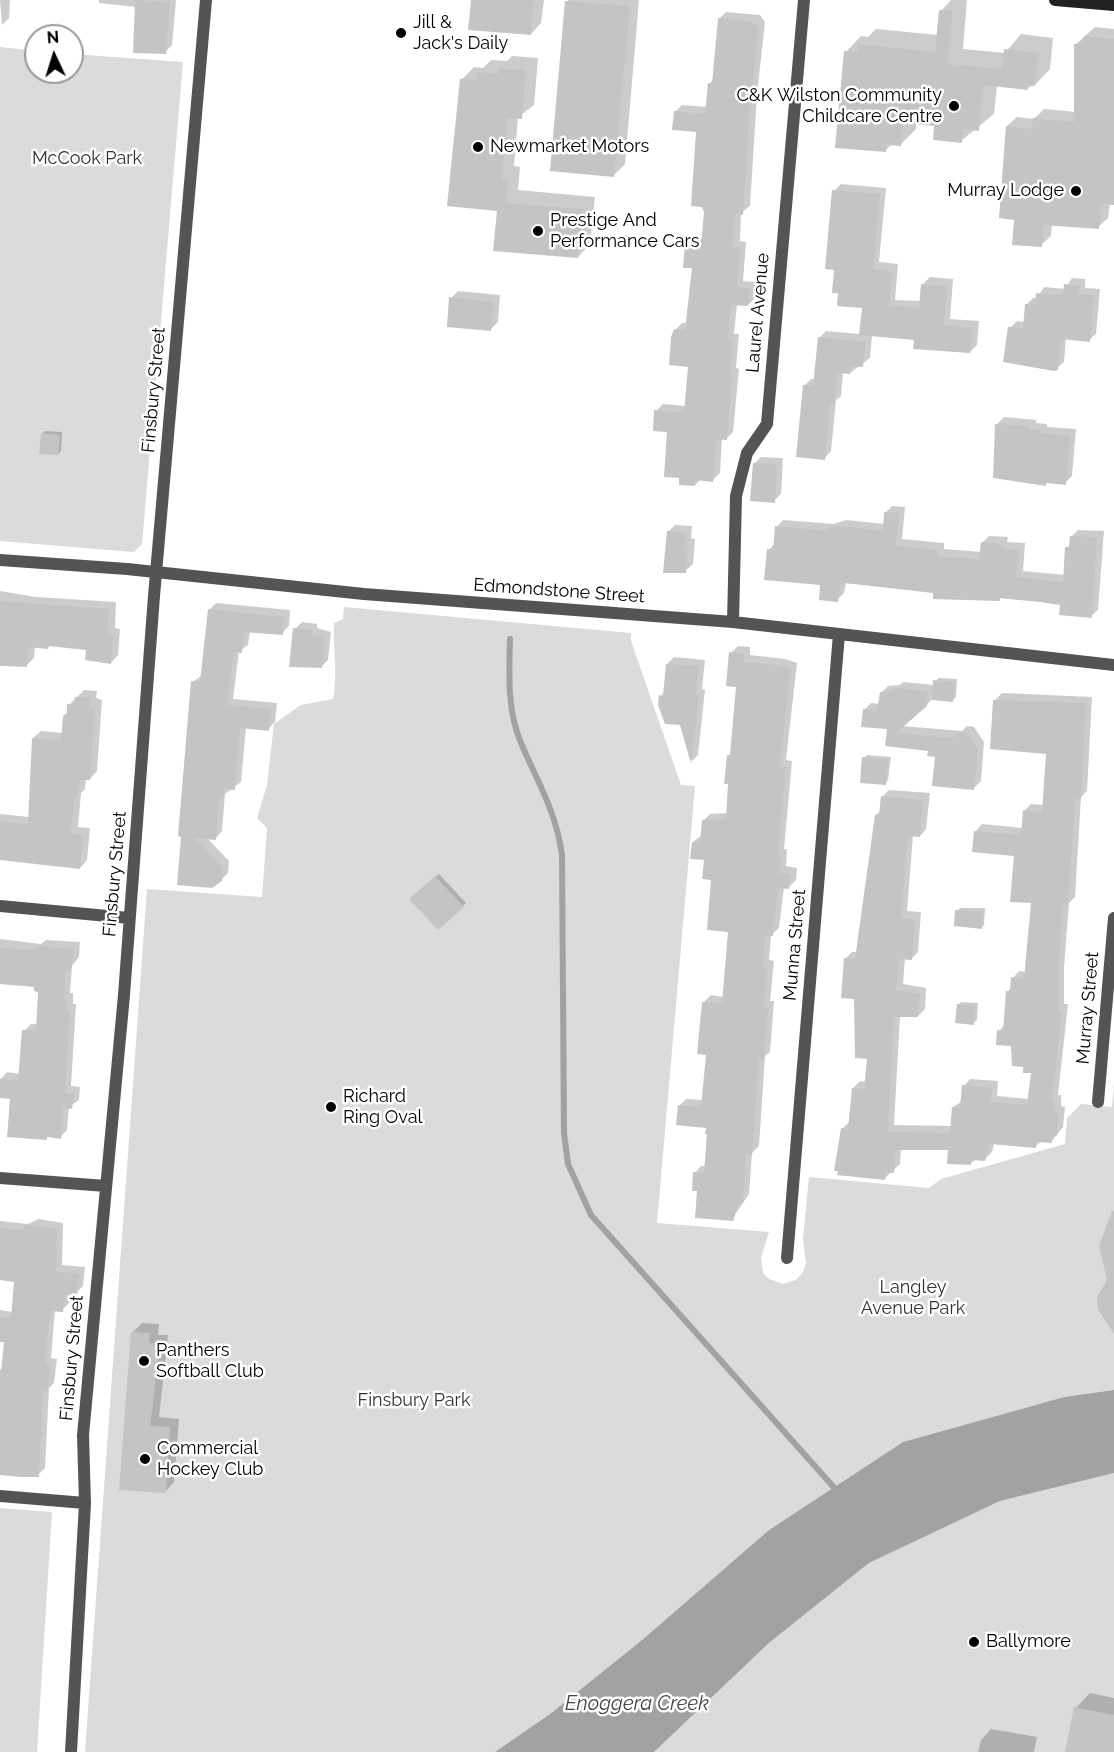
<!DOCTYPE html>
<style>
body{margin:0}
#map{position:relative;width:1114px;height:1752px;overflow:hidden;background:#fff;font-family:Raleway,sans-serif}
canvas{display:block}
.north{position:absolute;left:24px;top:24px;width:60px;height:60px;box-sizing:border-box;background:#fff;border:2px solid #999;border-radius:50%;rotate:356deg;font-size:16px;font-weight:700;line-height:24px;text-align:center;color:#000}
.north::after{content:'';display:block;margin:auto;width:21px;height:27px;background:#000;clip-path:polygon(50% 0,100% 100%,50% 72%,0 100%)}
</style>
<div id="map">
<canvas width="1114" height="1752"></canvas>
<div class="north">N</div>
</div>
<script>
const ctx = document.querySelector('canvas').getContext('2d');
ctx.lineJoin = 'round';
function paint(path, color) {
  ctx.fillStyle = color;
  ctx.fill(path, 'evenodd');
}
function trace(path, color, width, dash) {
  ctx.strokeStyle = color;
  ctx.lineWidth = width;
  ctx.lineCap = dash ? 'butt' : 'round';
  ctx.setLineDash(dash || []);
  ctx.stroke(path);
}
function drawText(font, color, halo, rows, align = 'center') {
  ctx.font = font + ' Raleway,sans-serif';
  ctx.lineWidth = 5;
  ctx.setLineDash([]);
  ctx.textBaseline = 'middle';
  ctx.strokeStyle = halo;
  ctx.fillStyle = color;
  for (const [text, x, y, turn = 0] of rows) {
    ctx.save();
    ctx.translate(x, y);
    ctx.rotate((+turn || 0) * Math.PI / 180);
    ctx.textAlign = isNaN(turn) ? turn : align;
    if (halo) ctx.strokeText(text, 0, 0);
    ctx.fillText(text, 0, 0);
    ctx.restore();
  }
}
paint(new Path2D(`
 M0,47L36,51V72H72V54L183,62L142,544L134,552L0,541Z
 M344,607L631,633V641L681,785L695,786L657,1223L769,1232L761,1257L763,1273L769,1279L783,1284L796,1280L803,1272L806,1263L803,1239L809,1177L929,1188L941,1179L1065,1144L1067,1118L1081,1104L1112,1107L1114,1084V1390L1064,1397L903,1442L769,1530L642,1640L550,1714L495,1752H85L147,889L262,897L267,828L257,818L267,785L274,724L301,705L333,699C338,674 333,648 334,623L343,619Z
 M1114,1473V1752H654L769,1643L869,1563L1000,1501Z
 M0,1508L52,1512L37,1752H0Z`), '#dbdbdb');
paint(new Path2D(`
 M1114,1390V1473L1000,1501L869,1563L769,1643L654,1752H495L550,1714L642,1640L769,1530L903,1442L1064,1397Z`), '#a2a2a2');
paint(new Path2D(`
 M0,0H10L9,18L2,25Z
 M99,0H176L172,45L165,52L136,7L99,3Z
 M473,0H544L541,23L531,34Z
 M568,0H639L625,164L614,175Z
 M951,0H967L963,49L1005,53L1021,34L1053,38L1050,69L1035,85L1027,88L997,85L994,114L961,141L936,125L916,123V129L900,145L892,144L885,151L846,52L861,36L868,37L876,29L938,35L941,11Z
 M726,12L760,15L765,22L757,95L750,206L741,213L740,241L746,242L743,281L756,282L755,298L748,305L737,304L734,334H739L736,368L739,369L733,432L726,439L722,438L720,473L713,480L701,479L695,485L656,411L663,404L686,406L690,366L675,330L682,323H687L693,267L686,245L693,238H703L705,212L697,131L675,112L682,105L707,107L709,84L714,79L719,19Z
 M1095,27L1114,29V202L1110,203L1108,218L1098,227L1052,224L1051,236L1041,245L1016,218L1007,126L1017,117L1034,119L1044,109L1076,112V44Z
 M512,56L538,58L534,105L518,117L514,166L520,167L518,190L595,197L590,244L578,257L498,209L461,80L474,67L483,68L491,60L507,61Z
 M841,184L886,188L879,262L898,264L895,300L921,301L923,284L930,277L953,279L950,319L979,321L977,345L970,352L916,339L872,335L870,358L850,373L843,372L841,396L836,400L831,451L824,459L804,386L811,379H815L819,338L826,331L860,334L863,306L840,292L835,268L834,191Z
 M1072,278L1085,279V288L1100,289L1096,334L1089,340L1066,338L1064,362L1057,368L1010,328L1017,321L1025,322L1026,305L1033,298H1037L1044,287L1065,289Z
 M458,291L500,295L498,322L490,330L451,298Z
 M1004,417L1036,420V423L1047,424V427L1076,429L1072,476L1065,483L1048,482L1045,484L997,424Z
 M45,431L62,432L61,451L58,454L42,434Z
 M761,457L783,458L781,494L774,501L754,464Z
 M892,506L905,507L902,539L944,543V549L982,552V543L989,536L1008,537L1007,542L1025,543L1023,571L1065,575L1067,548L1071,544V537L1078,530L1104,531L1098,610L1091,616L1062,604L846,583L844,593L837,600L822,583L769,550L775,543L777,527L783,520L834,524L846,520L885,524V513Z
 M675,525L692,526L691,538L695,539L693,564L685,571L668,532Z
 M0,591L36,597L116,602L115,628L120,629L118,655L111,663L87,649L50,645L48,647L35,646L34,658L26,666L0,664Z
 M216,603L290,610L289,626L282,633L250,631L248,645L239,651L233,699L277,703L275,722L268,729L246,727L241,782L225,794L222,831L216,838L206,837L229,861L228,873L221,880L179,884L193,682L202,675L209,610Z
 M302,622L317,624V628L331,632L328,660L321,667L295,629Z
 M738,646L750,647V655L785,659L797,663L786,760L792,761L784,849H787L786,866L797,868L796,880L789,887H784L779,928L771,935L769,960L774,961L770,1001H774L770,1052L765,1056L759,1146L752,1153L749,1194L732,1219L699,1190L695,1173L701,1166H706L707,1126L679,1106L686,1099L703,1100L708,1053L704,1002L711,995L724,997L730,931L705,859L693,842L702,835L703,821L710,814L728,813V756L732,752L738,686L731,653Z
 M674,657L705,660L702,689L705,690L698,755L692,761L681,724L661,696L664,692L667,664Z
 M938,678L957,679L956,697L953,700L933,699L902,726L962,731L967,726L974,727L984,742L981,781L974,788L929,749L887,745L889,728L864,710L871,703L880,704L881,693L888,686L900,685L903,682L934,685Z
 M84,690L97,691L96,698L102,700L97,771L90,779H86L85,789L81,793L78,827L90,828L87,860L80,868L0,859V814L29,817L33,738L41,731L63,733L69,705Z
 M1002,693L1092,697L1087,791L1081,797L1075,897L1069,903L1064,968V1004H1068L1058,1095H1061V1106L1065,1107L1063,1127L1051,1142L1041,1141L1035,1147L994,1143L992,1152L985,1159H976L970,1164L950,1149L901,1148L900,1164L884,1179L842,1129L849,1122L853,1088L860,1081L866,1082L869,1058L855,1046L857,1014L845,959L852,952H858L876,815L881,811L882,797L889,790L930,793L926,829L920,836L913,835L907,911L921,912L918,952L911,959L905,958L903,984L926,988L925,1009L918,1016H900L894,1125L952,1126L953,1107L962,1101L964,1086L970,1079L998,1081L997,1096L1029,1099L1033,1072L999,1031L1005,1024L1008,991L1012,987L1013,978L1019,971L1026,972L1033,902L1016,855L976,831L982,824L1023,828L1024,811L1031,804L1044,805L1048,752L995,700Z
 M867,755L891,757L888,780L885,783L864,758Z
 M439,874L466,903L438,928L411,899Z
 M960,908H985L984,925L981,928L957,911Z
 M0,939L41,944L46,940L80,942L79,957L72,966L70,993H73V1004H76L71,1086L80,1087L79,1100L69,1107L67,1130L60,1137L12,1097L0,1096V1080L7,1072L21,1074L24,1031L31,1024H38L40,990L36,985L0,983Z
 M961,1002L978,1003L977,1020L973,1023L958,1005Z
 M39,1219L63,1223L62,1265L85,1267L83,1286L76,1293H70L69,1303L62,1310H55L51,1358L57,1359L54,1383L49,1388L45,1468L38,1475L0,1473V1369L3,1370L6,1341H0V1310L13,1312L16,1280L0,1279V1221L28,1224Z
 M142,1323L159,1324L158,1335H168L159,1417L179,1419L174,1482L165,1492L121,1488L132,1333Z
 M1090,1693L1114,1698V1752H1067L1076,1708Z
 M991,1729L1037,1737L1034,1752H978L981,1740Z`), '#0003');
trace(new Path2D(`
 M510,639C509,674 507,710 521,743C538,783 556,811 562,855L564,1133L568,1164L591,1215L838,1492`), '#a2a2a2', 6);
paint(new Path2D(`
 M135,0L170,2L166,54L133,53Z
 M471,0H534L531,35L468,30Z
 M565,1L630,6L614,177L550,171Z
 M939,10L953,11L948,64L1002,69L1004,49L1039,53L1035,86L1028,85V90L983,85L979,131L963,129L962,143L933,140L934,126L903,123L901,146L886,145V152L835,148L844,51L858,52V44L935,52Z
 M718,18L753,22L759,29L750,103L743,215L735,214L733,248H740L737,287L750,288L748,306L731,305L728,340L733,341L730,375H732L727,440L716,439L713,482L696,480L695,486L679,485V478L664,477L667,432L653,431L654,410L684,413L688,367L669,365L671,337L674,329L685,330L692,268H683L685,244L701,245L704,212L702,207L691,206L696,132L672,130L674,111L705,114L708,83L712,84Z
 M1084,36L1114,39V205L1101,204L1099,229L1043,225L1042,247L1012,245L1014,220L999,218L1006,126L1032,129L1033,118L1074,122V44H1083Z
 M498,68L526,70L522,119L507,118L502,179H508L506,203L583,209L578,258L493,251L497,211L447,206L460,79L476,80L477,72L498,74Z
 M832,190L880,194L873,269L892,271L889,306L919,308L921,284L947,286L944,325L973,328L970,353L913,349L914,340L859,335L862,308L837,306L838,293H832L834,270L825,269Z
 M1064,284L1079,286L1078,294L1094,295L1090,342L1061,339L1058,370L1054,371L1003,362L1008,327L1023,328L1025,304L1035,305L1036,293L1063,295Z
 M449,297L494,302L491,331L447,327Z
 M818,337L866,342L863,367L851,366L850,374L838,373L834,405L830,404L825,460L796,457L803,385L813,386Z
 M995,424L1030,426V430H1040V433L1070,436L1066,485L1046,483V486L993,478Z
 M41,433L60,435L58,455L39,454Z
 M753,463L777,464L775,503L750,501Z
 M884,512L899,513L896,546L938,550V556L979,559L981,542L1001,544V548L1019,550L1016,577L1063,582L1065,547H1069L1070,536L1097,537L1092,618L1059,615L1060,605L1041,602L1000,598V601L933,599V593L845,583L840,584L838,602L819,600L820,585L764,580L767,549L773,550L775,526L829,531V527L838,526L883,531Z
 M667,531L686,533L685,545H688L686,573H663Z
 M0,601L109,609L107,636H113L111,664L85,660L86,650L49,646L48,649L28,647L27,667L0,666Z
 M208,609L284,617L283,635L244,632L242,653L234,652L227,705L271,709L269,731L240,728L235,790L224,789L223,798H219L216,840L194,838L223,868L222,881L212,888L177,885L181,837L178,836L191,681L200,682Z
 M293,628L311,630V635L325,639L322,668L289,667Z
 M729,652L744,654V662L778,665L791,669L780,767H786L778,855H781L780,873L790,874L789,889L778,888L773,936H765L763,967H767L764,1007H768L764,1060H759L752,1155L746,1154L743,1203H739L733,1221L695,1218L697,1191H692L693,1172L704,1173L707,1134H705L706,1128L676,1125L678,1105L701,1107L706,1055L697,1054L702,1002L722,1003L728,932L707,930L711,880L702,879L704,860L690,859L692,842H700L702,820L726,819L728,784H724L727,755H730L736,687L726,686Z
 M666,664L699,666L696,696H699L691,764L680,725L665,724L658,705L659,695L663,696Z
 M933,680L955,682L953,702L932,700Z
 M895,688L928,691L927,706L896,733L953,738L958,733H967L978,749L974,790L932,786L935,757L927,756L928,751L885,746L887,729L861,727L863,709L877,711L880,692L894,691Z
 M75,697L90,698V706L95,708L90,780H80L78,798H74L71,834L83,835L80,869L0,860V822L28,824L32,738L61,740L63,716L67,713V704L74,705Z
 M993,700L1086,703L1081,799H1075L1068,905L1063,906L1058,976V1010L1062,1011L1052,1101L1055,1102L1054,1113H1058L1057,1136L1052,1135V1143L1036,1142V1148L990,1144L985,1161L971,1160V1165L947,1164L948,1150H896L894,1173L886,1172L885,1180L837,1175L838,1171H834L841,1128L848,1129L852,1088L864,1089L867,1059L855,1058L854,999L841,998L844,958L855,959L875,815H879L881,796L923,800L920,837L908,836L901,918L915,919L912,960L899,959L896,990L920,994L918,1017H894L888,1132L950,1133L952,1107L960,1108L962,1085L992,1088L991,1102L1027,1105L1031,1073H1023V1067L1012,1066L1011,1046L996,1045L997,1030L1003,1031L1006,991H1010L1011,977L1024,978L1031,903L1010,902L1014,856L972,852L974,831L1021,835L1023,810L1042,812L1046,754L990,749Z
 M862,757L888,759L886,785L860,783Z
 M435,876L464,907L438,930L409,899Z
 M955,910L983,911L982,929L954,926Z
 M37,946L74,949L72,965L70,970H66L64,1000H67L66,1010H70L65,1093H74L72,1109L63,1108L61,1139L47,1137V1140L7,1137L10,1099L0,1098V1079L18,1081L22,1030H36L38,992L34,991V987L0,984V948L37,950Z
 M957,1004L976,1006L974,1025L955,1023Z
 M1112,1211H1114V1334L1098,1309L1097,1297L1107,1280L1099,1246Z
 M32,1225L57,1229L56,1272L79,1273L77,1295L65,1294L63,1312L50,1311L45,1364L50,1365L48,1391H43L39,1477H21L0,1475V1382L4,1342H0V1317L11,1318L14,1282L0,1280V1228L23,1230V1226Z
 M131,1332L150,1333L149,1343L160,1344L150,1426L170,1427L166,1493L119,1490Z
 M1074,1707L1114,1715V1752H1065Z`), '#c4c4c4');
trace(new Path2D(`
 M0,560L127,569L364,594L733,622L1114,665
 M733,622L736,496L747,453L767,424L804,0
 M0,906L129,918
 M1098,1102L1114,918
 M0,1178L106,1186
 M787,1258L839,634
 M0,1496L85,1503
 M71,1752L85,1503L83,1435L124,995L154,596L206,0`), '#545454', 12);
trace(new Path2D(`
 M1055,0L1114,5`), '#212121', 12);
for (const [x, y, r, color] of [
 [401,33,6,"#000"],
 [954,106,6,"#000"],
 [478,147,6,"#000"],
 [1076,191,6,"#000"],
 [538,231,6,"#000"],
 [331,1107,6,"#000"],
 [144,1361,6,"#000"],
 [145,1459,6,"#000"],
 [974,1642,6,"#000"]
]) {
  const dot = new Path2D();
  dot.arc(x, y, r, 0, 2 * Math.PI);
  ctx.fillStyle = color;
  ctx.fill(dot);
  trace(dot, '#fff', 2);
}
drawText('18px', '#000', '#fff', [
 ["Jill &",413,23],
 ["Jack's Daily",413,44],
 ["C&K Wilston Community",942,96,"right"],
 ["Childcare Centre",942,117,"right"],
 ["Newmarket Motors",490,147],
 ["Murray Lodge",1064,191,"right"],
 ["Prestige And",550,221],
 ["Performance Cars",550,242],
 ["Richard",343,1097],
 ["Ring Oval",343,1118],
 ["Panthers",156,1351],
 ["Softball Club",156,1372],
 ["Commercial",157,1449],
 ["Hockey Club",157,1470],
 ["Ballymore",986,1642]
], 'left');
drawText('18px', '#323232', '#fff', [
 ["McCook Park",87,159],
 ["Langley",913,1288],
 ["Avenue Park",913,1309],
 ["Finsbury Park",414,1401]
]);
drawText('18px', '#000', '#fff', [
 ["Laurel Avenue",758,313,-85],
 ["Finsbury Street",154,390,-85],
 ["Edmondstone Street",559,591,4],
 ["Finsbury Street",115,874,-85],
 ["Munna Street",795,945,-85],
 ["Murray Street",1088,1008,-85],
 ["Finsbury Street",72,1358,-85]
]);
drawText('italic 20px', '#434343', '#fff', [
 ["Enoggera Creek",637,1704]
]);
</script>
